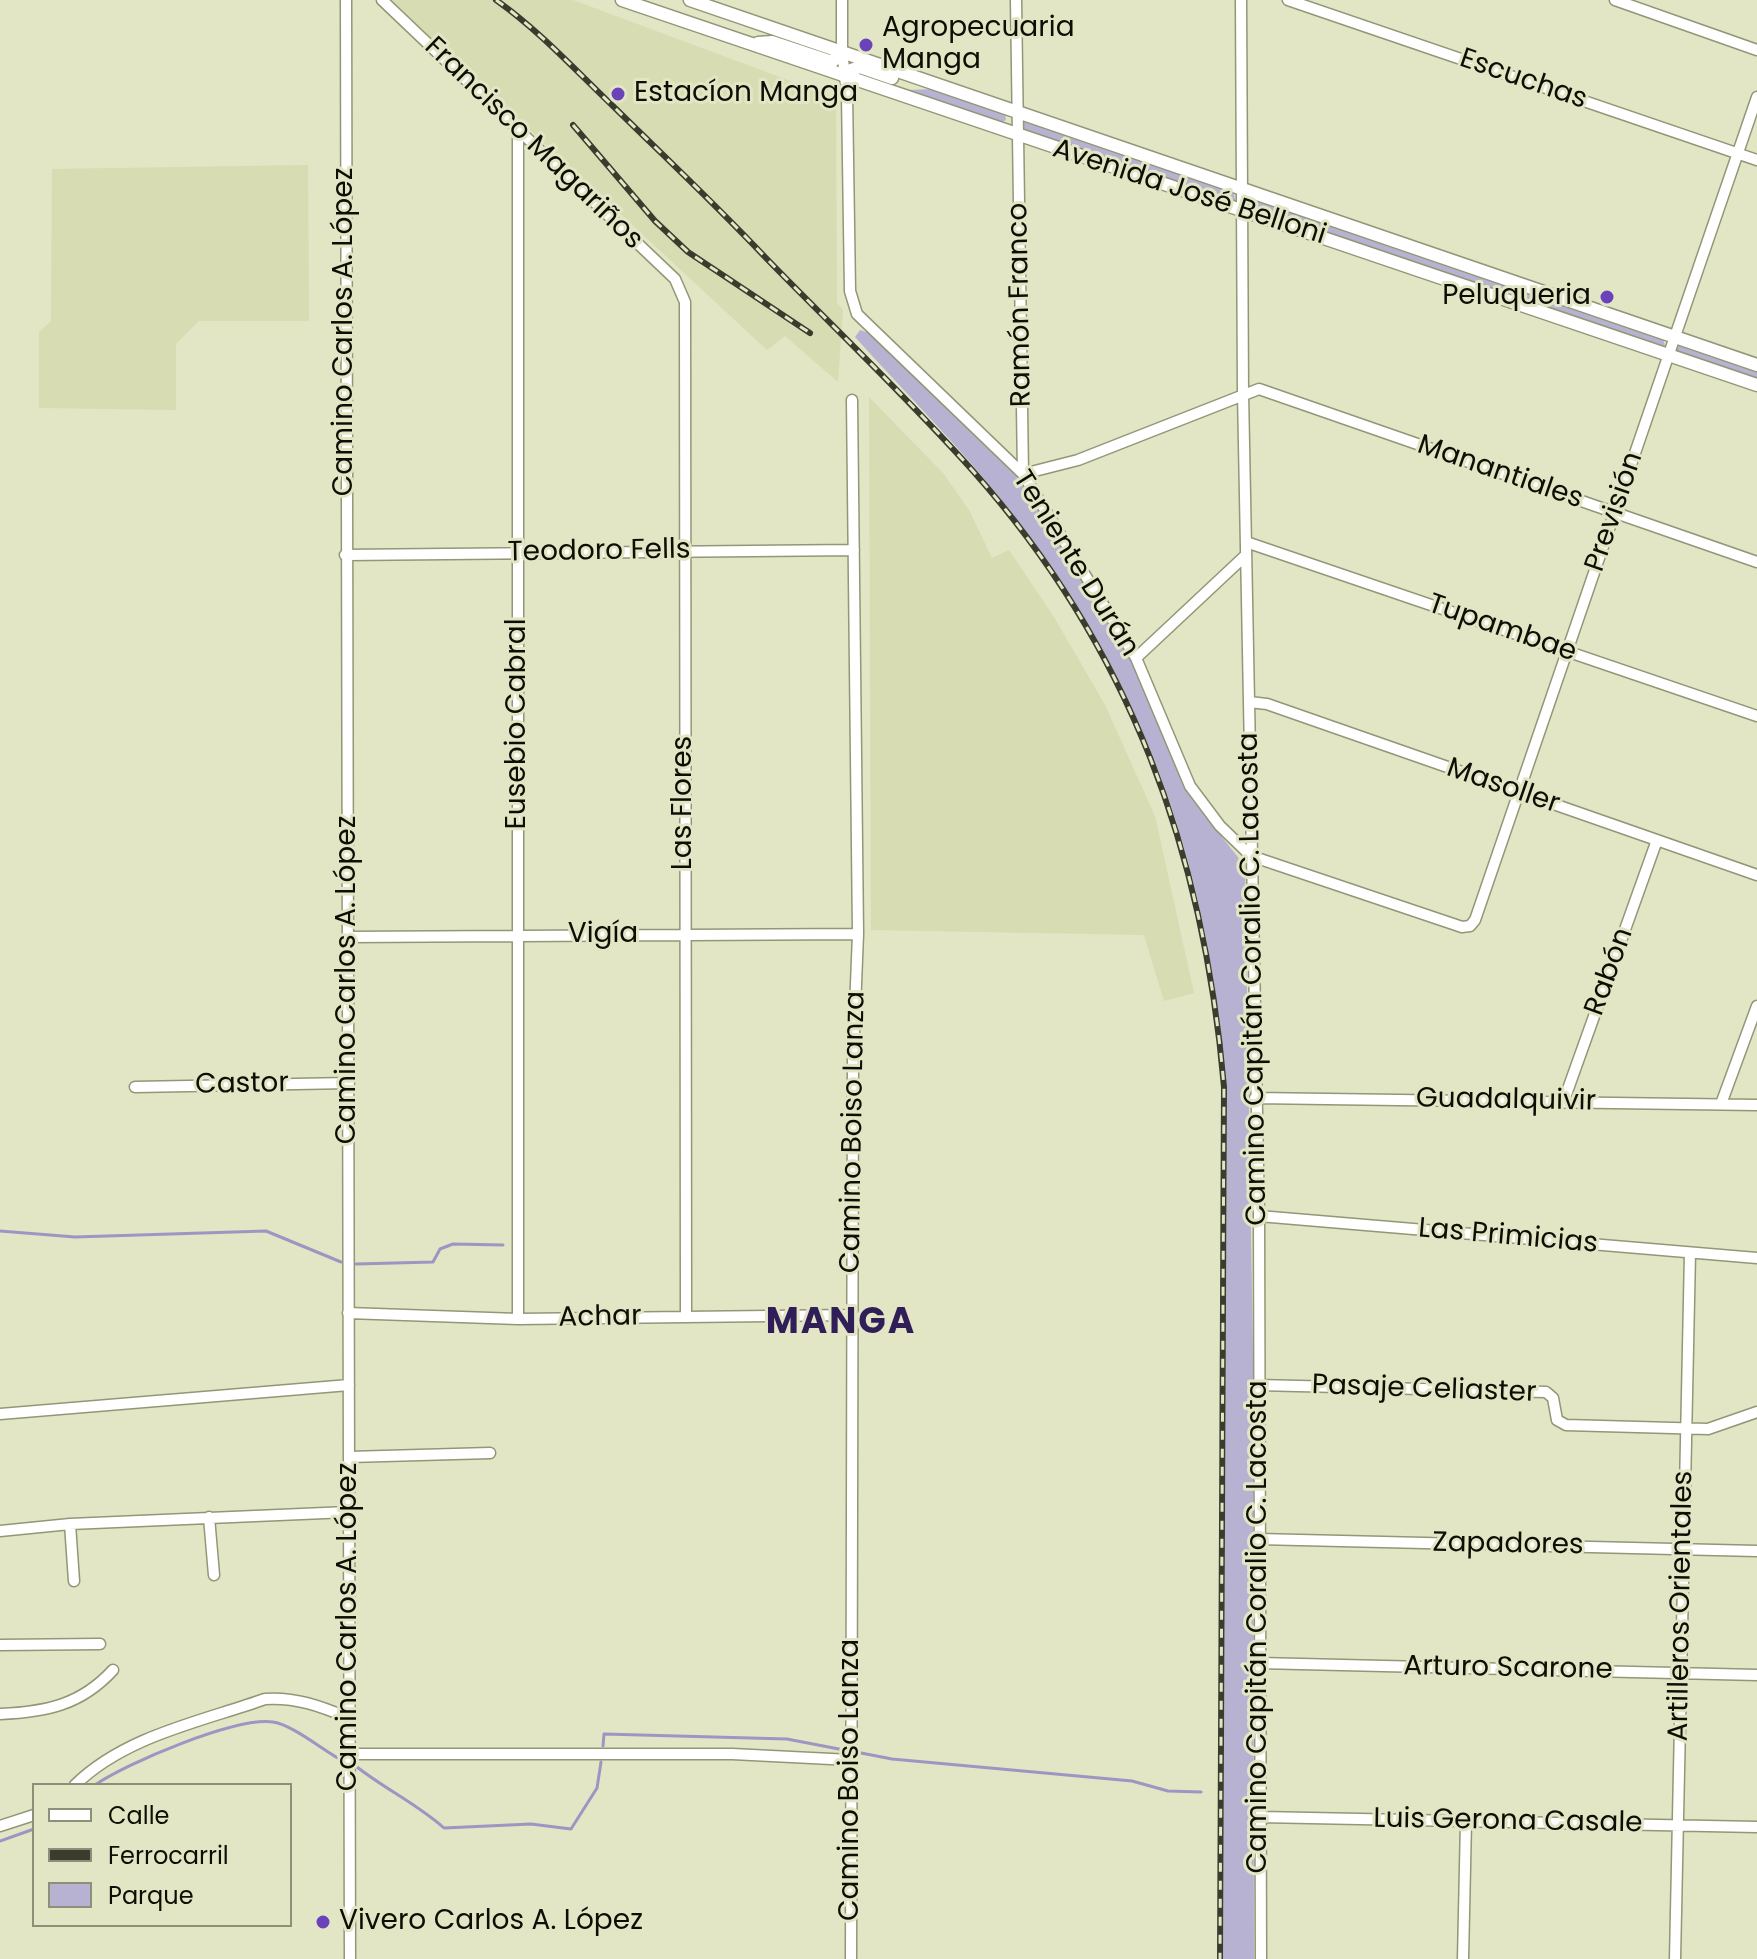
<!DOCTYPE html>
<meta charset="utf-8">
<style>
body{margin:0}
#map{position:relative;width:1757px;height:1959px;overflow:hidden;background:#e2e6c5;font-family:Poppins,sans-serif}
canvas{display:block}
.legend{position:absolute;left:32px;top:1783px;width:260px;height:144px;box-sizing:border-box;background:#e2e6c5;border:2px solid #8d9078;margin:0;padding:10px 14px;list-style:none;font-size:24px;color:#0d0e04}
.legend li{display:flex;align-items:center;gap:16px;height:40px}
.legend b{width:40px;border:2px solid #8d9078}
</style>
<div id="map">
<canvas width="1757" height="1959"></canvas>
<ul class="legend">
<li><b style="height:10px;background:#fff"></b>Calle</li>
<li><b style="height:10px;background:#3a3c2d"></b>Ferrocarril</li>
<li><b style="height:22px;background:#b8b2d2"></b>Parque</li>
</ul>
</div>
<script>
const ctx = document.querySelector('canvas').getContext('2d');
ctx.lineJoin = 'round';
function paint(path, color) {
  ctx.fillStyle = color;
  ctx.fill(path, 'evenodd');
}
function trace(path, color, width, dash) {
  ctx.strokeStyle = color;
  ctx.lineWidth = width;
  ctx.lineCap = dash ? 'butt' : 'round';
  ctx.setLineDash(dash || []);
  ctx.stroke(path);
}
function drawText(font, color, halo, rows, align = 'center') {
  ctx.font = font + ' Poppins,sans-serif';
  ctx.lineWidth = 6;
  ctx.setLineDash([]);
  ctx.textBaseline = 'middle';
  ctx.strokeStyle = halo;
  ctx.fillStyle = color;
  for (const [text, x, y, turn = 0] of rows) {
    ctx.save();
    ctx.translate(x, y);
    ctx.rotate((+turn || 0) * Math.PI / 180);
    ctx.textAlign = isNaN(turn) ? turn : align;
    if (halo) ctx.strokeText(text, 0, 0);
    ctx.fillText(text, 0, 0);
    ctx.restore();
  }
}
paint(new Path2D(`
 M390,0H573L836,98L837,303L843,310L838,382L785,336L767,350Z
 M308,165L309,321H199L176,344V410L39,408V332L51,321L52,169Z
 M869,397L943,473L969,510L992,558L1009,550L1054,617L1105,705L1155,816L1194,993L1164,1001L1144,935L871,930Z`), '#d7dcb3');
paint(new Path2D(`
 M933,89L1005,114L1006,120L1000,123L906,90Z
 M1025,120L1230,191L1234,193L1235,200L1231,202L1020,130L1021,122Z
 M1248,198L1663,338L1665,346L1245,207Z
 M860,330L869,333L1016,476L1129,652L1191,798L1245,866L1253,1353L1254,1959H1223L1227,1100C1212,878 1148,684 1008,508C961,448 906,394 855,337Z
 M1677,343L1757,370V382L1674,354Z`), '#b8b2d2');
trace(new Path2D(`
 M0,1231L75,1237L266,1231L341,1262
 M356,1264L433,1262L440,1249L453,1244L503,1245
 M603,1746L604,1734L787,1739L844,1750
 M856,1752L892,1759L1132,1781L1168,1791L1201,1792
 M357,1767C385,1789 417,1804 444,1828L531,1824L571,1829L597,1788L601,1762
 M95,1785C127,1763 235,1717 273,1722C293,1725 324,1751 343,1761
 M0,1841L34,1829`), '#9e95c3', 3);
const minor = new Path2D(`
 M346,0L350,1959
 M382,0L675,279L685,302L686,1317
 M842,0V51L847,94L850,291L857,314L1023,474L1136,658L1190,786L1220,826L1251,856L1462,927L1470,926L1475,920L1757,97
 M1016,0L1023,474L1078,460L1259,389L1757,562
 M1241,0L1243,393L1259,1216L1261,1959
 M1288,0L1757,160
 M1615,0L1757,50
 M1246,542L1757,716
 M345,555L854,550
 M1136,658L1246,555
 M1249,702L1267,704L1757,875
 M348,937L858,934
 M135,1087L349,1083
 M1255,1098L1757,1105
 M1563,1103L1657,840
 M1721,1104L1757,1006
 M1259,1216L1757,1258
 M348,1313L518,1319L853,1315
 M518,1319V129
 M1257,1385L1546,1392L1553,1398L1557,1420L1566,1425L1708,1429L1757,1412
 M0,1414L349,1385
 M349,1457L490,1453
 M209,1517L214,1575
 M70,1524L74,1581
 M0,1531L70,1524L348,1512
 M1258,1539L1757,1551
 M0,1645L100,1644
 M1259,1663L1757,1675
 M0,1714C46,1712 81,1705 113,1670
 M349,1754H732L851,1760
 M75,1785C125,1736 200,1722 265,1699C296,1697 320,1706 349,1718
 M1260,1817L1757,1827
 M0,1826L34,1815
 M851,1959L853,1059L858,934L852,400
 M1463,1959L1466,1821
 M1675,1959L1690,1253`);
const major = new Path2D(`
 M622,0L1757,385
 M690,0L1757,365
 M758,43L772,42L832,62L842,51
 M847,78L851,70L860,67L892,78`);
trace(minor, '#939677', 13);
trace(major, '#939677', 15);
trace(minor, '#fff', 10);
trace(major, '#fff', 12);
const rail = new Path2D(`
 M496,0C540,31 577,72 616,109C666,158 717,206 765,257C834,328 907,397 973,471C1131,649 1204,853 1224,1087L1220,1959
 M573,125L655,221L688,252L810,333`);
trace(rail, '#3a3c2d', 6);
trace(rail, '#e2e6c5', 3, [9]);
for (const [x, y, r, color] of [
 [866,45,8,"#6a42ba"],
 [618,94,8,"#6a42ba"],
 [1607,297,8,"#6a42ba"],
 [323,1922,8,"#6a42ba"]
]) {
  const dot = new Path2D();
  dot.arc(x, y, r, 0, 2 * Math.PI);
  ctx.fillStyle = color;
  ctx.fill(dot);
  trace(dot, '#e2e6c5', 3);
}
drawText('28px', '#0d0e04', '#e2e6c5', [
 ["Agropecuaria",882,29],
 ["Manga",882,61],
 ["Estacíon Manga",634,94],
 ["Peluqueria",1591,297,"right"],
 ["Vivero Carlos A. López",339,1922]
], 'left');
drawText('28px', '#0d0e04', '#e2e6c5', [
 ["Escuchas",1523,80,19],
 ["Francisco Magariños",533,144,44],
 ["Avenida José Belloni",1189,193,18],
 ["Ramón Franco",1021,305,-91],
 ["Camino Carlos A. López",345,332,-90],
 ["Manantiales",1500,473,19],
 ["Previsión",1615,512,-71],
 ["Teodoro Fells",599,552,-1],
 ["Teniente Durán",1075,564,58],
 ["Tupambae",1502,629,19],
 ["Eusebio Cabral",518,724,-90],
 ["Masoller",1503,787,19],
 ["Las Flores",684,803,-90],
 ["Vigía",603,935],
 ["Rabón",1610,972,-70],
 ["Camino Capitán Coralio C. Lacosta",1254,979,-91],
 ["Camino Carlos A. López",348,980,-90],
 ["Castor",242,1085,-1],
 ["Guadalquivir",1506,1101,1],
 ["Camino Boiso Lanza",854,1132,-89],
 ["Las Primicias",1508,1237,5],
 ["Achar",600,1318,-1],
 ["Pasaje Celiaster",1424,1390,2],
 ["Zapadores",1508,1545,1],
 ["Artilleros Orientales",1682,1606,-89],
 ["Camino Carlos A. López",349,1627,-90],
 ["Camino Capitán Coralio C. Lacosta",1259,1627,-90],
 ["Arturo Scarone",1508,1669,1],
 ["Camino Boiso Lanza",851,1780,-90],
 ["Luis Gerona Casale",1508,1822,1]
]);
ctx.letterSpacing = '2px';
drawText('bold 36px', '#301e58', '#e2e6c5', [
 ["MANGA",841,1324]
]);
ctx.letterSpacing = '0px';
</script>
